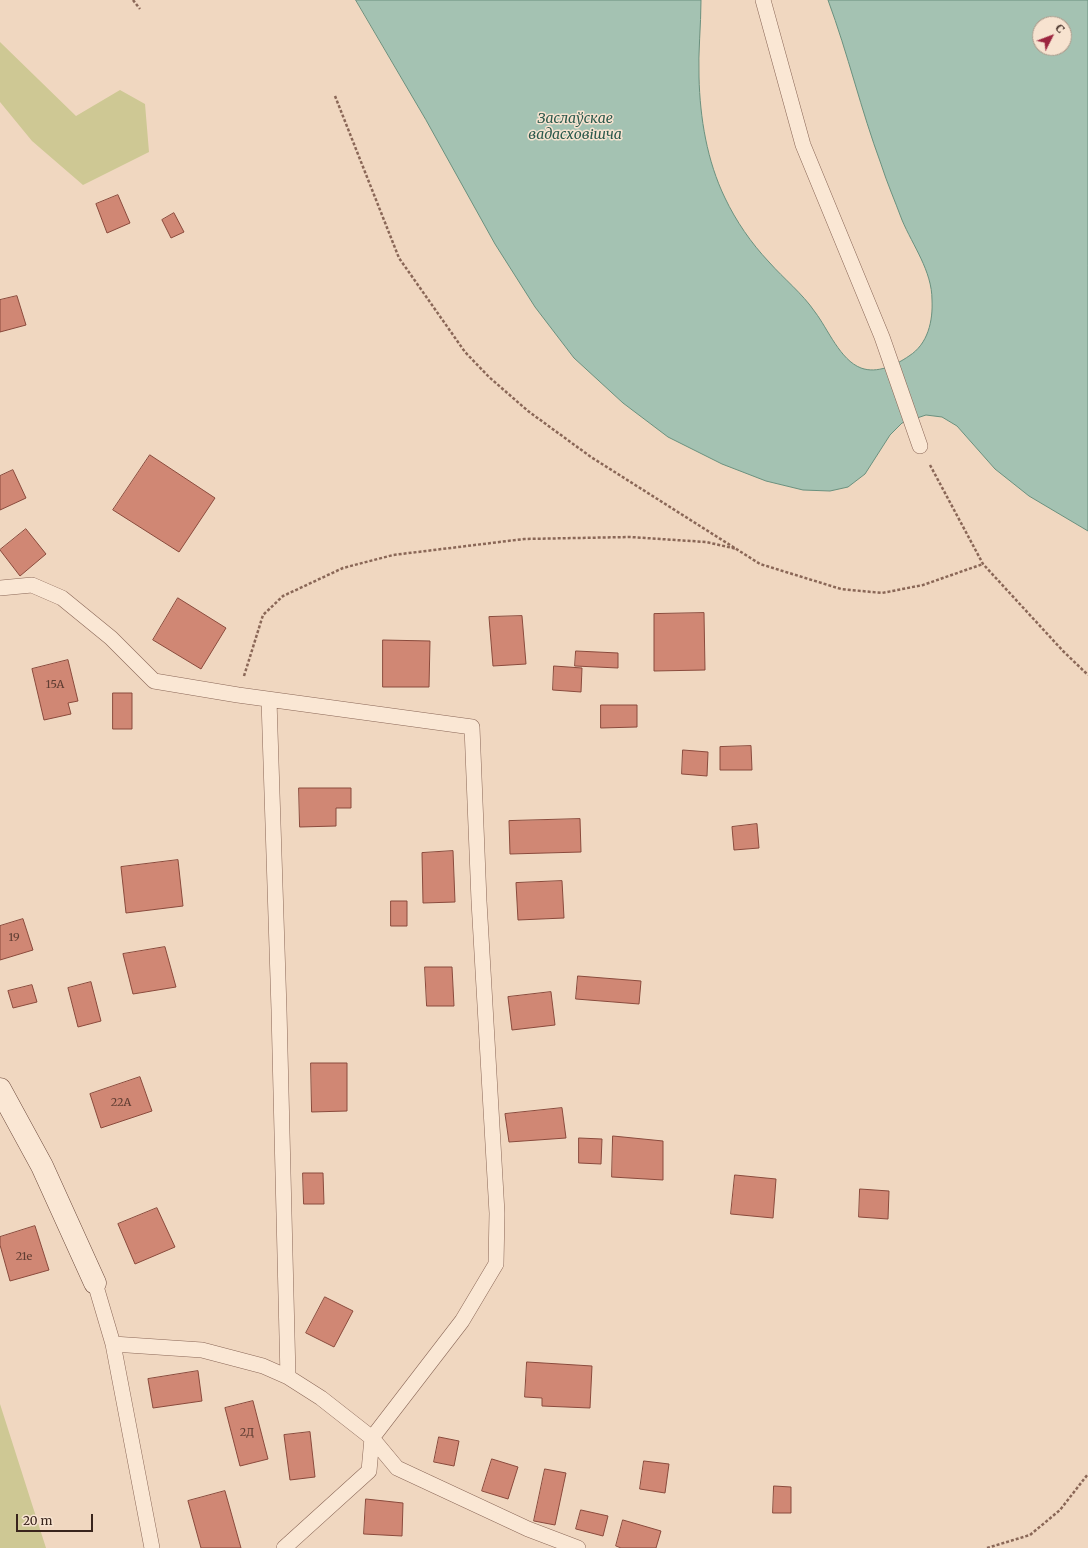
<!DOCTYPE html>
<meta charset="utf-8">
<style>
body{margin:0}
#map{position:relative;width:1088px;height:1548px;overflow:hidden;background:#f0d7c0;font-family:Merriweather,serif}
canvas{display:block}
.north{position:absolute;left:1032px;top:16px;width:40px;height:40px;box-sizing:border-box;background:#f7e3d0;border:1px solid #ab9788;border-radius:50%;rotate:48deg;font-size:11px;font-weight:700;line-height:16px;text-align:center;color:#39241c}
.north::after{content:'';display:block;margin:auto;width:14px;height:18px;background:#9c253f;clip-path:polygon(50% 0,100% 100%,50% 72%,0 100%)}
.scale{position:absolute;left:16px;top:1514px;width:77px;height:18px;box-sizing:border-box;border:2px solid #39241c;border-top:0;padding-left:5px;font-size:12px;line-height:14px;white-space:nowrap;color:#39241c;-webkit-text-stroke:3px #f7e3d0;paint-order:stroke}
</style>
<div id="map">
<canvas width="1088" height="1548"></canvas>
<div class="north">С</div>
<div class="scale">20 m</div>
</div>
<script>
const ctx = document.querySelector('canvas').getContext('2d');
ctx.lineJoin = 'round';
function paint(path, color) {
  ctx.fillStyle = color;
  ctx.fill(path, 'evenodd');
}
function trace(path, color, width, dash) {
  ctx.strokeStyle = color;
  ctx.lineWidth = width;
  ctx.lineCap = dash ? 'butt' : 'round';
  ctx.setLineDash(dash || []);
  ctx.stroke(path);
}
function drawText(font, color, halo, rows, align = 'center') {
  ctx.font = font + ' Merriweather,serif';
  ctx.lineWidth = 3;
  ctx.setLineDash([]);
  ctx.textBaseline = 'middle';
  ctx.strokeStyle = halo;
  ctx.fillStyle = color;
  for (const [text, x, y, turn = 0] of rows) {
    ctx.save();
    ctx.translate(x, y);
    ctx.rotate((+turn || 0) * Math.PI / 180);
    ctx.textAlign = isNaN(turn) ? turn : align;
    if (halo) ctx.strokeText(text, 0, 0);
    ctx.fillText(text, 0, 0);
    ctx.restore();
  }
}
paint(new Path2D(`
 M0,42L76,116L120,90L145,104L149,152L83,185L32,141L0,102Z
 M0,1404L46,1548H0Z`), '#cec894');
const water = new Path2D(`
 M356,0H701C701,26 698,52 699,77C700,118 707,161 725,198C736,221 751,243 769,262C784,279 802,293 815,312C828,329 840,360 861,368C877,374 896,365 909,356C928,344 933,321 932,300C932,271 913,246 902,220C895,201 887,183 881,164C861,110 848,54 828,0H1088V531L1029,496L995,469L957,426L942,417L926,415L902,423L890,435L865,474L848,487L830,491L803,490L766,481L722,464L668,437L623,403L574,358L535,307L495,244L426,120ZM1040,24H1064V48H1040Z`);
paint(water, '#a4c2b2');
trace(water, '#6a907e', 1);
const building = new Path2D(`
 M118,195L130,223L107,233L96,204Z
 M174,213L184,232L171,238L162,220Z
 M17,296L26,325L0,332V300Z
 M150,455L215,498L179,552L113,510Z
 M13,470L26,498L0,510V476Z
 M26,529L46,554L20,576L0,550Z
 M178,598L226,628L201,669L153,640Z
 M704,613L705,670L654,671V614Z
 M522,616L526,664L493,666L489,617Z
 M383,640L430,641L429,687H383Z
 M576,651L618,653V668L575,666Z
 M68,660L78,701L68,703L71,714L44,720L32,669Z
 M554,666L582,668L581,692L553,690Z
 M113,693H132V729H113Z
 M601,705H637V727L601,728Z
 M751,746L752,770H720V747Z
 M683,750L708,752L707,776L682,774Z
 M299,788H351V808H336V826L300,827Z
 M580,819L581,852L510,854L509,821Z
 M757,824L759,848L734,850L732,827Z
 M453,851L455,902L423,903L422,853Z
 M178,860L183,906L126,913L121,867Z
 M562,881L564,918L518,920L516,883Z
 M391,901H407V926H391Z
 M23,919L33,950L0,960V926Z
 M165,947L176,987L133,994L123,954Z
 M425,967H452L454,1006H427Z
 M578,976L641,981L639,1004L576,999Z
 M91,982L101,1021L78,1027L68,988Z
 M32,985L37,1002L13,1008L8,991Z
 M551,992L555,1025L512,1030L508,997Z
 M311,1063H347V1111L312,1112Z
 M140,1077L152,1111L101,1128L90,1094Z
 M562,1108L566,1138L509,1142L505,1114Z
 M613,1136L663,1141V1180L612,1177Z
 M579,1138L602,1139L601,1164L579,1163Z
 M303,1173H323L324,1204H304Z
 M735,1175L776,1179L773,1218L731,1214Z
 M860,1189L889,1191L888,1219L859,1217Z
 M157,1208L175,1247L135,1264L118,1224Z
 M35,1226L49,1270L10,1281L0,1245V1237Z
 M325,1297L353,1311L334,1347L306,1333Z
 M527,1362L592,1366L590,1408L542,1406V1398L525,1397Z
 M198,1371L202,1401L153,1408L148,1379Z
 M253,1401L268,1459L240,1466L225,1408Z
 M310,1432L315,1477L290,1480L284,1435Z
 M439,1437L459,1441L454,1466L434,1462Z
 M492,1459L518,1467L508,1499L482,1491Z
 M644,1461L669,1464L665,1493L640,1489Z
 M545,1469L566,1473L555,1525L534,1521Z
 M774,1486L791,1487V1513H773Z
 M225,1491L241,1548H201L188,1501Z
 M366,1499L403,1503L402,1536L364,1534Z
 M581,1510L608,1516L603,1536L576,1529Z
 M623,1520L661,1531L656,1548H621L616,1546Z`);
paint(building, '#d08774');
trace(building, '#8a4a3c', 1);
const lane = new Path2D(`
 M763,0L803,145L882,337L920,446
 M0,588L32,585L62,598L111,638L154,681L238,695L472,727L479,901L497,1213L496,1264L462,1321L372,1438L369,1471L284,1548
 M269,700L279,1010L288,1377
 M95,1283L113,1344L152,1548
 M113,1344L202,1350L263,1366L288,1377L321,1398L372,1438L397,1468L528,1529L578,1548`);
const secondary = new Path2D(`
 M0,1089L42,1166L95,1283`);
trace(lane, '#8a6757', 16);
trace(secondary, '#6c493b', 23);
trace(new Path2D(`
 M133,0L140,9
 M335,96L399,258L465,352L489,377L528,411L591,457L760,564L841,589L882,593L923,585L983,564
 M930,465L983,564L1063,651L1088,675
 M244,676L263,615L283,596L343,568L393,555L524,539L630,537L706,542L737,549
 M987,1548L1030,1535L1060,1510L1088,1474`), '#8a6757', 2.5, [3, 2]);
trace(lane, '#fae7d4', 15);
trace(secondary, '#fae7d4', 22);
drawText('11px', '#5f3d32', null, [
 ["15А",55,685],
 ["19",14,938],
 ["22А",121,1103],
 ["21е",24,1257],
 ["2Д",247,1433]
]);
drawText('italic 14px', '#2b594c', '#f7e3d0', [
 ["Заслаўскае",575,119],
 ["вадасховішча",575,135]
]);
</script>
